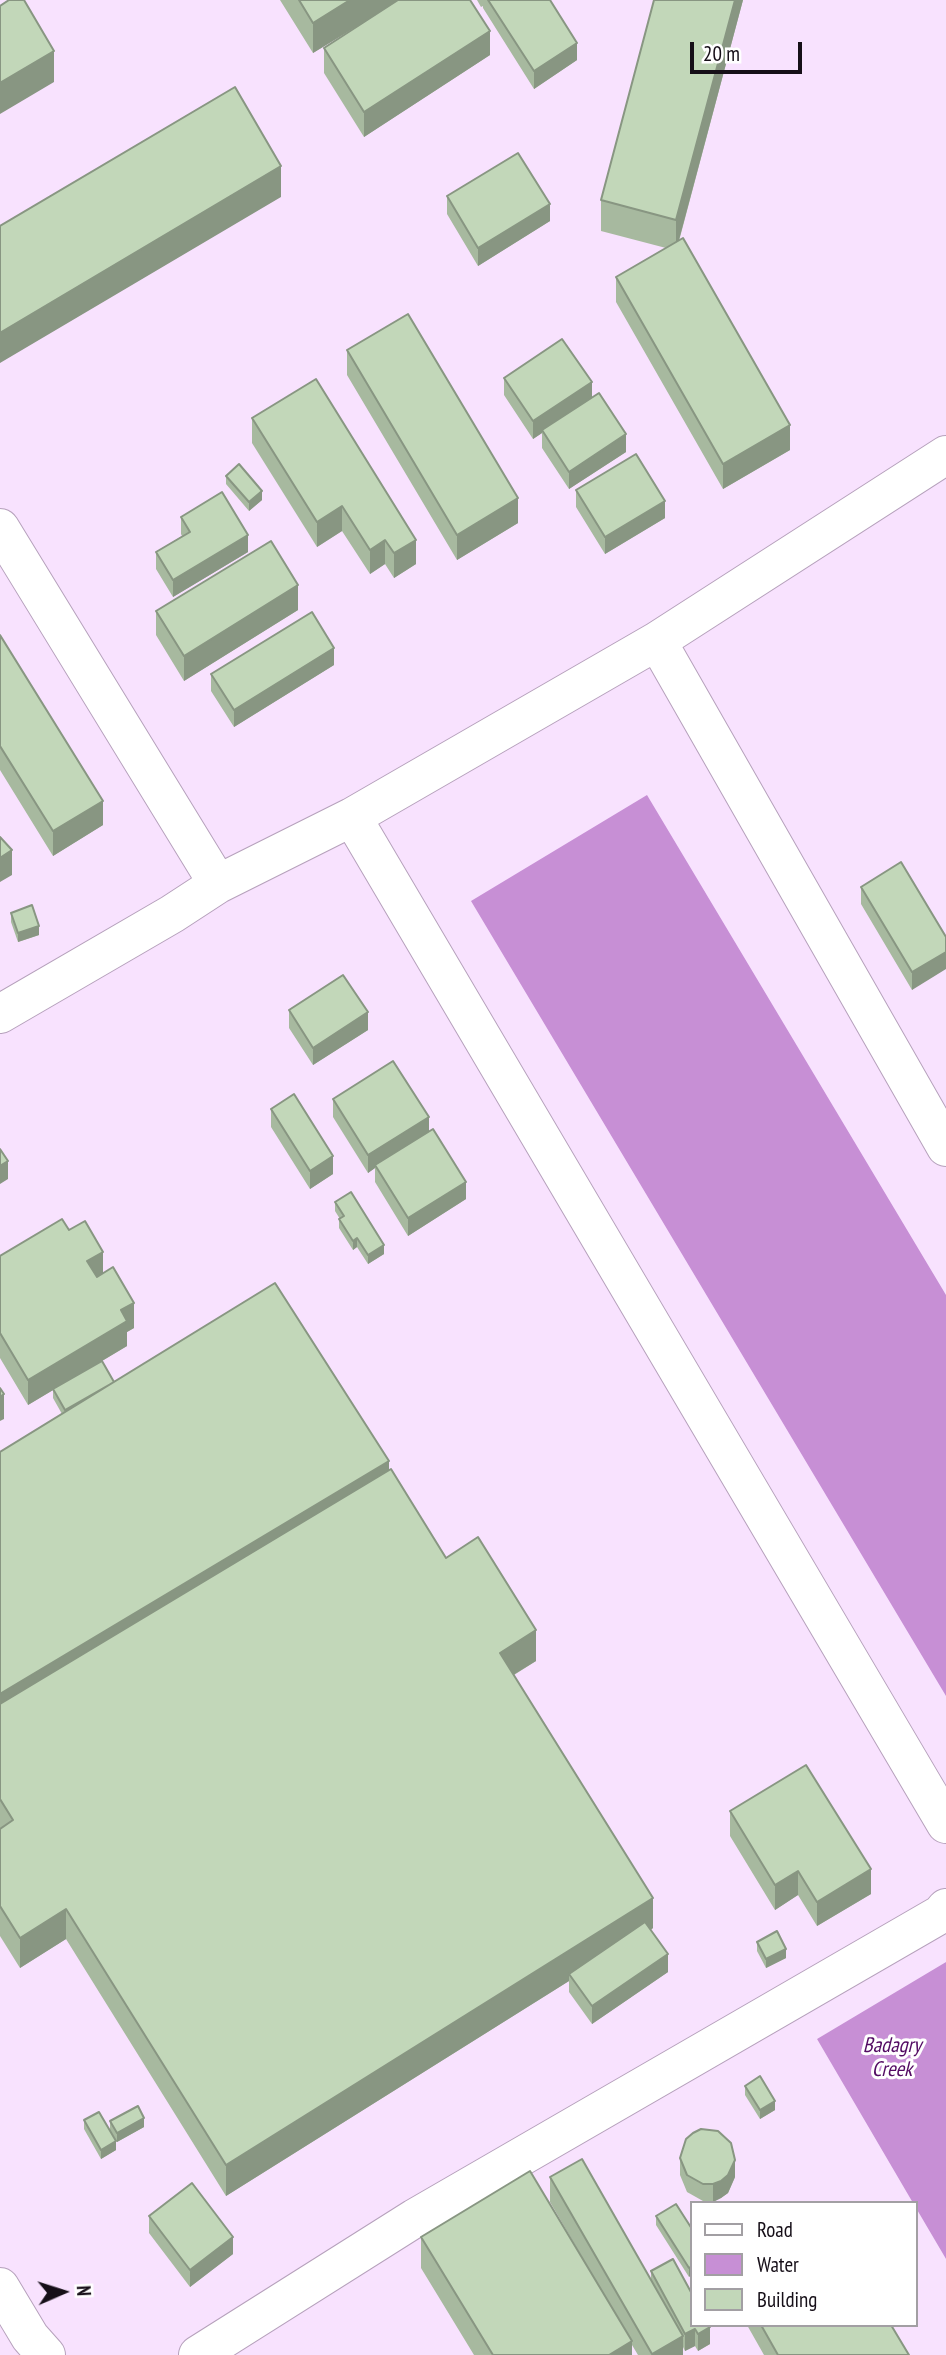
<!DOCTYPE html>
<style>
body{margin:0}
#map{position:relative;width:946px;height:2355px;overflow:hidden;background:#fbf2fe;font-family:"PT Sans Narrow",sans-serif}
canvas{display:block}
.legend{position:absolute;left:690px;top:2201px;width:228px;height:126px;box-sizing:border-box;background:#fff;border:2px solid #a29fa3;margin:0;padding:9px 12px;list-style:none;font-size:21px;color:#160f18}
.legend li{display:flex;align-items:center;gap:14px;height:35px}
.legend b{width:35px;border:2px solid #a29fa3}
.north{position:absolute;left:28px;top:2257px;width:70px;height:70px;-webkit-text-stroke:5px #fff;paint-order:stroke;rotate:87deg;font-size:19px;font-weight:700;line-height:28px;text-align:center;color:#160f18}
.north::after{content:'';display:block;margin:auto;width:24px;height:32px;background:#160f18;clip-path:polygon(50% 0,100% 100%,50% 72%,0 100%)}
.scale{position:absolute;left:690px;top:42px;width:112px;height:32px;box-sizing:border-box;border:4px solid #160f18;border-top:0;padding-left:9px;font-size:21px;line-height:24px;white-space:nowrap;color:#160f18;-webkit-text-stroke:5px #fff;paint-order:stroke}
</style>
<div id="map">
<canvas width="946" height="2355"></canvas>
<ul class="legend">
<li><b style="height:9px;background:#fff"></b>Road</li>
<li><b style="height:19px;background:#c78fd5"></b>Water</li>
<li><b style="height:19px;background:#c2d7b9"></b>Building</li>
</ul>
<div class="north">N</div>
<div class="scale">20 m</div>
</div>
<script>
const ctx = document.querySelector('canvas').getContext('2d');
ctx.lineJoin = 'round';
function paint(path, color) {
  ctx.fillStyle = color;
  ctx.fill(path, 'evenodd');
}
function trace(path, color, width, dash) {
  ctx.strokeStyle = color;
  ctx.lineWidth = width;
  ctx.lineCap = dash ? 'butt' : 'round';
  ctx.setLineDash(dash || []);
  ctx.stroke(path);
}
function drawText(font, color, halo, rows, align = 'center') {
  ctx.font = font + ' "PT Sans Narrow",sans-serif';
  ctx.lineWidth = 6;
  ctx.setLineDash([]);
  ctx.textBaseline = 'middle';
  ctx.strokeStyle = halo;
  ctx.fillStyle = color;
  for (const [text, x, y, turn = 0] of rows) {
    ctx.save();
    ctx.translate(x, y);
    ctx.rotate((+turn || 0) * Math.PI / 180);
    ctx.textAlign = isNaN(turn) ? turn : align;
    if (halo) ctx.strokeText(text, 0, 0);
    ctx.fillText(text, 0, 0);
    ctx.restore();
  }
}
paint(new Path2D(`
 M0,0H946V1962L817,2039L913,2203H692V2325H916V2208L946,2259V2355H0Z`), '#f8e2fe');
paint(new Path2D(`
 M647,795L946,1295V1696L471,901Z
 M946,1962V2259L916,2208V2203H913L817,2039Z`), '#c78fd5');
const minor = new Path2D(`
 M0,528L218,884
 M657,641L946,1147
 M352,817L946,1824
 M0,1014L172,914L218,884L352,817L657,641L946,455
 M0,2287L30,2337L46,2355
 M198,2355L415,2218L941,1914L946,1908`);
trace(minor, '#b6a1bc', 40);
trace(minor, '#fff', 38);
paint(new Path2D(`
 M280,0H470L490,55L364,137L324,73V48L372,17L313,53Z
 M477,0H550L577,60L534,89L483,8V6L481,7Z
 M654,0H743L679,241L790,450L723,489L616,302V277L666,248L601,231V200Z
 M447,196L550,221L478,266L447,214Z
 M347,350L518,523L457,560L347,375Z
 M504,378L592,398L626,452L569,489L542,448V433L533,439L504,395Z
 M252,418L416,564L394,578L385,564L370,574L342,531L317,547L252,443Z
 M226,476L262,500L249,511L226,484Z
 M576,490L665,518L605,554L576,507Z
 M181,517L248,552L173,597L156,569V552L182,536L181,534Z
 M298,610L184,681L156,635V611Z
 M0,635L103,825L53,856L0,770Z
 M334,665L234,727L211,691V674Z
 M861,887L946,937L912,990L861,904Z
 M11,913L39,935L18,942L11,922Z
 M289,1010L368,1030L313,1065L289,1028Z
 M333,1099L429,1131L466,1199L408,1236L375,1182V1168L368,1173L333,1117Z
 M271,1109L333,1174L310,1189L271,1127Z
 M335,1202L384,1254L368,1264L357,1247L353,1250L339,1228V1219H340L335,1211Z
 M69,1230L103,1273L134,1328L127,1332V1346L82,1373L114,1382L389,1471L446,1558L536,1661L514,1675L653,1928L651,1930L668,1972L592,2024L569,1992V1981L226,2196L66,1939L20,1968L0,1936V1452L62,1414L53,1398V1390L28,1405L0,1358V1256Z
 M730,1811L871,1894L817,1926L798,1895L775,1910L730,1836Z
 M757,1942L786,1958L766,1968L757,1951Z
 M745,2086L775,2110L760,2119L745,2095Z
 M84,2120L116,2150L101,2159L84,2129Z
 M110,2121L144,2127L117,2142L110,2130Z
 M680,2158L735,2177L728,2193L721,2198L713,2202L703,2201L687,2192L680,2175Z
 M550,2177L651,2280V2271L710,2344L698,2351L695,2346L685,2351L683,2347V2355H638L632,2345V2355H474L421,2268V2237L582,2257L550,2202Z
 M149,2216L233,2254L190,2287L149,2233Z
 M656,2216L692,2229L689,2277L656,2225Z
 M747,2325H891L909,2355H764Z`), '#a7b99f');
paint(new Path2D(`
 M350,0H400L313,53V23Z
 M735,0H743L676,251V220Z
 M490,31V55L364,137V112Z
 M577,43V60L534,89V71Z
 M54,51V82L0,114V83Z
 M281,166V197L0,363V333Z
 M550,204V221L478,266V248Z
 M592,382V399L542,430V433L533,439V421Z
 M790,425V450L723,489V464Z
 M626,434V452L569,489V472Z
 M262,491V500L249,511V502Z
 M518,498V523L457,560V535Z
 M665,501V518L605,554V537Z
 M342,506V531L317,547V522Z
 M248,535V552L173,597V580Z
 M385,540V564L370,574V550Z
 M416,540V564L394,578V553Z
 M298,585V610L184,681V656Z
 M334,648V665L234,727V710Z
 M103,801V825L53,856V831Z
 M12,850V875L0,882V858Z
 M39,926V935L18,942V933Z
 M946,952V969L912,990V972Z
 M368,1012V1030L313,1065V1048Z
 M429,1117V1134L375,1165V1168L368,1173V1155Z
 M333,1156V1174L310,1189V1171Z
 M8,1161V1179L0,1184V1166Z
 M466,1182V1199L408,1236V1218Z
 M357,1238V1247L353,1250V1241Z
 M384,1245V1254L368,1264V1255Z
 M103,1252V1277L87,1286V1261Z
 M134,1303V1328L127,1332V1346L28,1405V1380L121,1310Z
 M4,1394V1419L0,1421V1397Z
 M389,1461V1492L0,1724V1694Z
 M536,1630V1661L500,1683V1653Z
 M871,1869V1894L817,1926V1902Z
 M798,1871V1895L775,1910V1885Z
 M653,1898V1928L572,1979L569,1974V1981L226,2196V2165Z
 M66,1909V1939L20,1968V1938Z
 M786,1949V1958L766,1968V1959Z
 M668,1954V1972L592,2024V2006Z
 M775,2101V2110L760,2119V2110Z
 M144,2118V2127L117,2142V2133Z
 M116,2141V2150L101,2159V2150Z
 M735,2160V2177L728,2193L721,2198L713,2202V2184Z
 M233,2237V2254L190,2287V2270Z
 M692,2266V2275L689,2277V2268Z
 M710,2327V2344L698,2351V2334Z
 M695,2329V2346L685,2351V2334Z
 M683,2336V2355H652V2354Z
 M632,2341V2355H609Z`), '#889682');
const building = new Path2D(`
 M9,0H24L54,51L0,83V6Z
 M299,0H350L313,23Z
 M398,0H470L490,31L364,112L324,48Z
 M488,0H550L577,43L534,71Z
 M654,0H735L676,220L601,200Z
 M235,87L281,166L0,333V226Z
 M518,153L550,204L478,248L447,196Z
 M683,238L790,425L723,464L616,277Z
 M408,314L518,498L457,535L347,350Z
 M562,339L592,382L533,421L504,378Z
 M316,379L416,540L394,553L385,540L370,550L342,506L317,522L252,418Z
 M599,393L626,434L569,472L542,430Z
 M636,454L665,501L605,537L576,490Z
 M239,464L262,491L249,502L226,476Z
 M222,492L248,535L173,580L156,552L190,532L181,517Z
 M271,541L298,585L184,656L156,611Z
 M312,612L334,648L234,710L211,674Z
 M0,635L103,801L53,831L0,746Z
 M0,837L12,850L0,858Z
 M901,862L946,937V952L912,972L861,887Z
 M32,905L39,926L18,933L11,913Z
 M343,975L368,1012L313,1048L289,1010Z
 M393,1061L429,1117L368,1155L333,1099Z
 M294,1094L333,1156L310,1171L271,1109Z
 M433,1129L466,1182L408,1218L375,1165Z
 M0,1149L8,1161L0,1166Z
 M351,1192L384,1245L368,1255L357,1238L353,1241L339,1219L344,1216L335,1202Z
 M62,1219L69,1230L85,1221L103,1252L87,1261L97,1277L113,1267L134,1303L121,1310L127,1321L28,1380L0,1333V1256Z
 M275,1283L389,1461L0,1694V1452Z
 M102,1361L114,1382L65,1410L53,1389Z
 M0,1388L4,1394L0,1397Z
 M391,1469L446,1558L478,1537L536,1630L500,1653L653,1898L226,2165L66,1909L20,1938L0,1906V1829L13,1820L0,1799V1704Z
 M806,1765L871,1869L817,1902L798,1871L775,1885L730,1811Z
 M645,1922L668,1954L592,2006L569,1974Z
 M777,1931L786,1949L766,1959L757,1942Z
 M760,2076L775,2101L760,2110L745,2086Z
 M138,2106L144,2118L117,2133L110,2121Z
 M99,2112L116,2141L101,2150L84,2120Z
 M701,2129L718,2131L731,2143L735,2160L728,2175L721,2181L713,2184H703L687,2175L680,2158L686,2139L693,2133Z
 M582,2159L683,2336L652,2354L550,2177Z
 M530,2171L632,2341L609,2355H493L421,2237Z
 M192,2183L233,2237L190,2270L149,2216Z
 M676,2204L692,2229V2266L689,2268L656,2216Z
 M673,2259L692,2294V2325H709L710,2327L698,2334L695,2329L685,2334L651,2271Z
 M761,2325H891L909,2355H778Z`);
paint(building, '#c2d7b9');
trace(building, '#889682', 2);
drawText('italic 21px', '#530b63', '#fff', [
 ["Badagry",892,2046],
 ["Creek",892,2070]
]);
</script>
